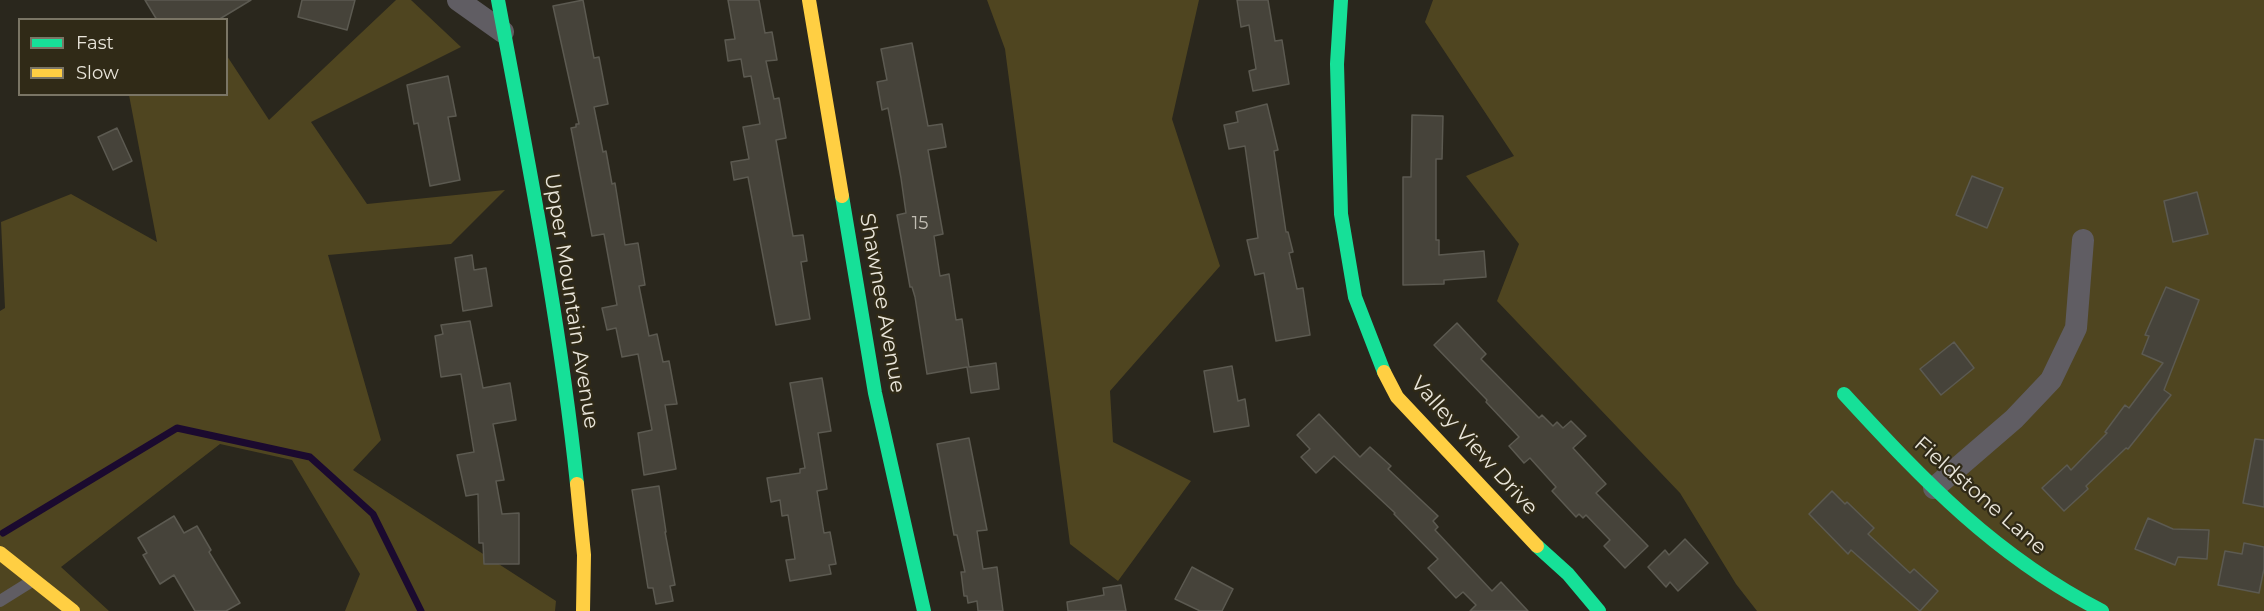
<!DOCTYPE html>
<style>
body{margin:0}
#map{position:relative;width:2264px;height:611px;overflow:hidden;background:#2a271d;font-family:Montserrat,sans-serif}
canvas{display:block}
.legend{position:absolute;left:18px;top:18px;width:210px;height:78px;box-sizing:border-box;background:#302a17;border:2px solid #7a7565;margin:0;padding:8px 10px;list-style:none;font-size:18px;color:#eae6db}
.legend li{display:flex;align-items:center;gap:12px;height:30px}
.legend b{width:30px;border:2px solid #7a7565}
</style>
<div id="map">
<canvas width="2264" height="611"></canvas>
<ul class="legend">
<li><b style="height:8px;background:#16e098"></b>Fast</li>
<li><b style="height:8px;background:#ffcf43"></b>Slow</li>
</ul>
</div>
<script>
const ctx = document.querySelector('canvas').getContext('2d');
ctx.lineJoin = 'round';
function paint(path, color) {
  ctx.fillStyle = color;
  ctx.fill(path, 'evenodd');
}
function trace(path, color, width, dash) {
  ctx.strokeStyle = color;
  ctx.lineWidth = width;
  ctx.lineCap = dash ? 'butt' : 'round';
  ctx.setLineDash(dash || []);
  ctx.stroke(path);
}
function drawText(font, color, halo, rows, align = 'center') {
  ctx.font = font + ' Montserrat,sans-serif';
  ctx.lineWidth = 4.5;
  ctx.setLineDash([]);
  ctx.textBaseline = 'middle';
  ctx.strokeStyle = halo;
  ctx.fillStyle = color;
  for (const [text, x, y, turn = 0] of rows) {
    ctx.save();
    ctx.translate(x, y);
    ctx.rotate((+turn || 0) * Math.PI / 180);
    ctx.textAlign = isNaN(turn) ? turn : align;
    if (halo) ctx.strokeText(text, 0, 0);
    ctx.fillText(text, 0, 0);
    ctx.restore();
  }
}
paint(new Path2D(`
 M396,0H411L461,47L311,122L367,204L505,190L451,244L328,255L381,440L353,470L556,601L555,611H345L360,574L292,460L220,444L61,567L109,611H0V311L5,308L1,222L71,194L157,242L129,95L226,94L227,56L269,120Z
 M987,0H1199L1172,119L1220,266L1110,391L1113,442L1191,481L1118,581L1070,544L1005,49Z
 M1433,0H2264V611H1757L1736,584L1680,493L1497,301L1519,244L1466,176L1514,156L1425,22Z`), '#4f4520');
trace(new Path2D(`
 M3,533L177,428L310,457L373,514L421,611`), '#1b0a2f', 7);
const building = new Path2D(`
 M145,0H251L218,20H157Z
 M302,0H355L347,30L298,17Z
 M583,0L594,58L599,57L608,104L594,107L603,152L606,151L612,184L615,183L625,245L638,243L645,285L639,286L649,336L657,334L663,362L669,361L677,404L665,405L676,469L644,475L638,433L652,430L638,354L622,357L616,328L607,330L602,308L617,305L604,234L592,236L571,128L576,127V124H579L553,6Z
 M728,0H759L765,33L772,32L777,60L766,61L774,99L779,98L786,138L776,140L793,236L803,235L807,261L801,262L810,319L776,325L748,177L734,180L731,162L749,159L743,127L760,124L751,76L744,77L741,59L728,61L725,40L735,39Z
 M1237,0H1268L1275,41L1282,40L1289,84L1253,91L1249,71L1256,69L1249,25L1241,27Z
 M912,43L928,126L942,124L946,147L928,150L943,234L934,236L940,276L949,274L956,320L962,319L969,367L996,363L999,389L971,393L967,367L927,374L915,297L912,287H910L897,215L906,213L901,178L888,108L882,110L877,82L887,80L881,49Z
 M448,76L456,116L448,117L460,180L430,186L418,123L414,124L407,85Z
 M1267,104L1278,150L1274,151L1286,232H1288L1293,252L1289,253L1297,289L1303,288L1310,335L1276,341L1264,273L1255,275L1247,240L1258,238L1245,146L1229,149L1224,125L1238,122L1236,112Z
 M1412,115L1443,116L1442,159H1436V240H1439V255L1484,251L1486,277L1444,280V284L1403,285V177H1411Z
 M117,128L132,161L113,170L98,137Z
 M1972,176L2003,188L1987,228L1956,215Z
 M2197,192L2208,234L2173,242L2164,201Z
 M472,255L474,270L486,268L492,306L463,311L455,258Z
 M2166,287L2199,300L2164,390L2171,395L2128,449L2126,448L2086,486L2088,489L2064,511L2042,488L2067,465L2071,470L2107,433L2105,432L2125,405L2129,408L2163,363L2142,354L2149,336L2145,335Z
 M470,321L483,388L510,383L516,420L493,424L504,480L496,481L502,514L519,513V564H484L483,543H479L478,494L466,496L457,455L474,452L461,374L441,377L435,336L443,334L441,325Z
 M1457,323L1486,354L1481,359L1539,418L1542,415L1553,426L1557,422L1563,428L1571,421L1586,436L1573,448L1606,484L1596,493L1648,546L1625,568L1604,546L1610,540L1586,515L1583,518L1579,514L1576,517L1552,491L1556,487L1530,458L1524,463L1509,446L1519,437L1486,402L1487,400L1434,345Z
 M1954,342L1974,368L1941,395L1920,369Z
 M1232,366L1238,401L1245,399L1249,426L1214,432L1204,371Z
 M822,378L831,431L818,433L827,489L817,491L824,533L830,532L836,564L829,565L831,574L790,581L786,560L795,559L788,515L782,516L780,500L771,502L767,478L800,473V469L805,468L790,383Z
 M1319,414L1360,457L1370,447L1391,466L1388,469L1438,516L1433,521L1438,527L1435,530L1492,591L1501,582L1528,611H1470L1476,605L1463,592L1456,598L1428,568L1438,559L1394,514L1395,513L1334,456L1316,473L1301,457L1310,449L1297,435Z
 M969,438L987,530L977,531L983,569L997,567L1003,611H978L977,601L968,603L967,596H964L961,572H965L957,535H954L937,444Z
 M2255,439L2264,440V507L2243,503Z
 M659,486L666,532H665L675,585L670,586L673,601L656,604L653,588H648L632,490Z
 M1832,491L1845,504L1847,502L1874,528L1868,534L1910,573L1914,569L1938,591L1920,611L1851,550L1848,554L1809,514Z
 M174,516L184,533L197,526L211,550L209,552L240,603L226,611H195L174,575L160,584L143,555L147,553L138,538Z
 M2148,518L2173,529L2209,530L2207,559L2178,557L2175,565L2135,549Z
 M1685,539L1708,563L1678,591L1670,582L1666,587L1648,567L1665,550L1669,555Z
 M2244,543L2264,547V569L2259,593L2218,585L2225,551L2242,554Z
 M1192,567L1233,589L1222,611H1200L1175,599Z
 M1121,585L1126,611H1068L1067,602L1104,595L1103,588Z`);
paint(building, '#46433a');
trace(building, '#5c5a51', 1.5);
trace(new Path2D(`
 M0,601L32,581`), '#605d63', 12);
trace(new Path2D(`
 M458,0L503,32
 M1934,488L2014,419L2051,380L2076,328L2083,240`), '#605d63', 22);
trace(new Path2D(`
 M498,0C528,161 560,321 577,484
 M1341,0L1337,64L1341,214L1355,297L1384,372
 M842,196L875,393L924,611
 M1844,394C1924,481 1995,556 2102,611
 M1537,546L1568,574L1599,611`), '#16e098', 14);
trace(new Path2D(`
 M809,0L842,196
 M1384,372L1397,397L1537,546
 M577,484L584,555L583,611
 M0,553L73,611`), '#ffcf43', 14);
drawText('18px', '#c1bdb3', null, [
 ["15",920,224]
]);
drawText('21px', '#eae6db', '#302a17', [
 ["Upper Mountain Avenue",571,301,81],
 ["Shawnee Avenue",882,303,80],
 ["Valley View Drive",1474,446,48],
 ["Fieldstone Lane",1980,496,41]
]);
</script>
